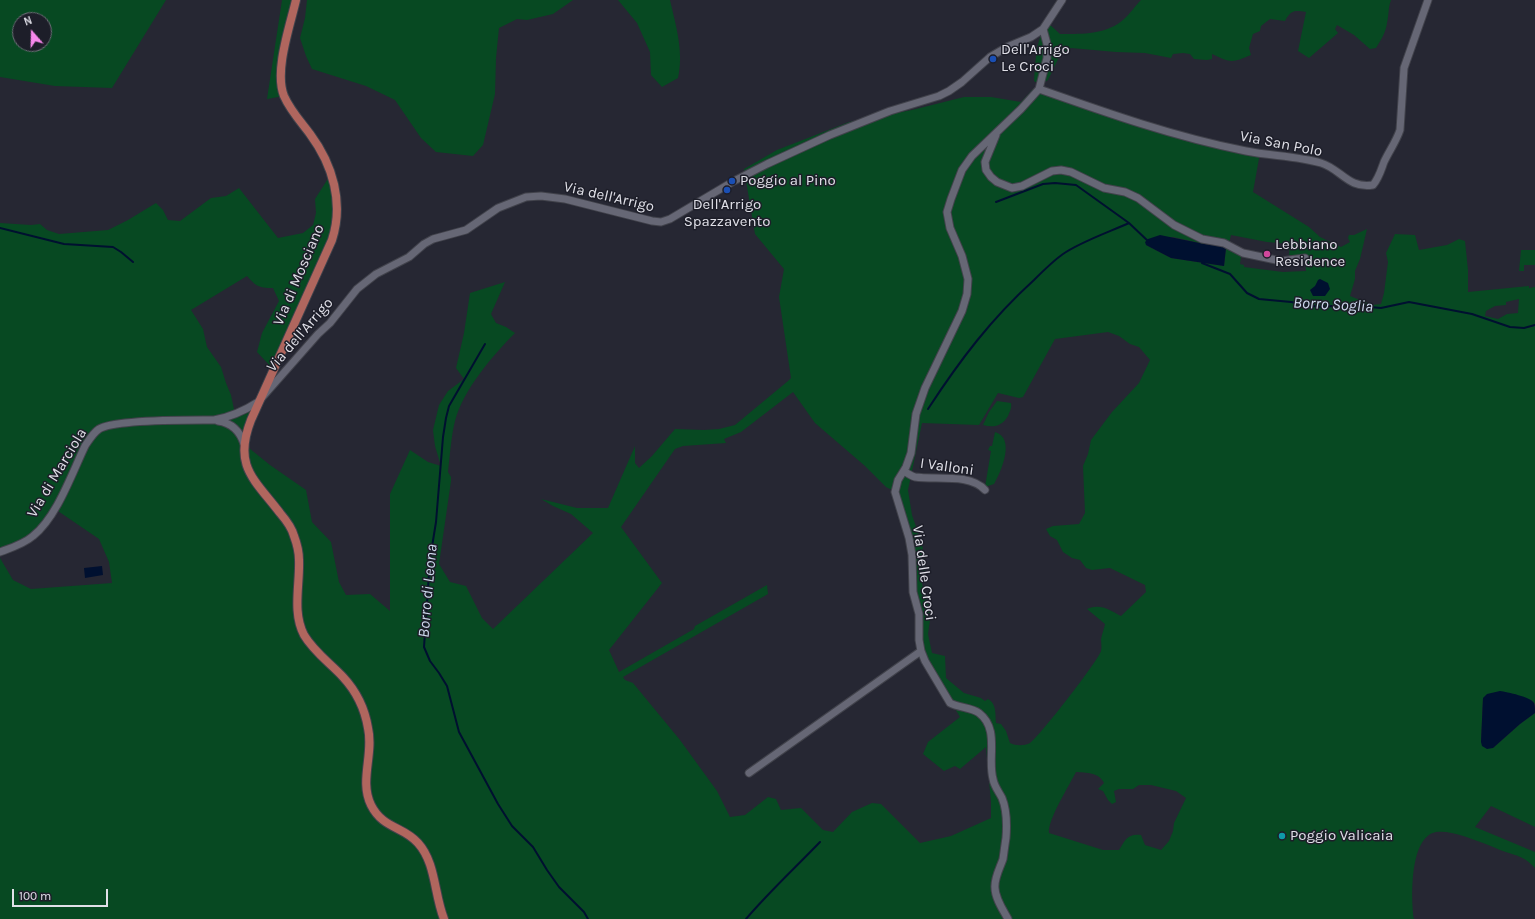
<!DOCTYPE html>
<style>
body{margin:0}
#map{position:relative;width:1535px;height:919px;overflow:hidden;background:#262733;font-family:Karla,sans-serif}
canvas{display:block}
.north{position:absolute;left:12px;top:12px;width:40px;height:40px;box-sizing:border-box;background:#1d1e29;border:1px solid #6b6c75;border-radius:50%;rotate:340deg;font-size:11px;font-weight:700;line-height:16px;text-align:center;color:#e0e0e8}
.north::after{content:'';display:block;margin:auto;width:14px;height:18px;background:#f788eb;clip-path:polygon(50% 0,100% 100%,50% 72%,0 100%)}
.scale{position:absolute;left:12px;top:889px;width:96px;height:18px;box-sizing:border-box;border:2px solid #e0e0e8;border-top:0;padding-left:5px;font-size:12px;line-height:14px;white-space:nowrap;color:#e0e0e8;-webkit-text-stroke:3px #1d1e29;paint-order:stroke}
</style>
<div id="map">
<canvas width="1535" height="919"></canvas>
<div class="north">N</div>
<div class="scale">100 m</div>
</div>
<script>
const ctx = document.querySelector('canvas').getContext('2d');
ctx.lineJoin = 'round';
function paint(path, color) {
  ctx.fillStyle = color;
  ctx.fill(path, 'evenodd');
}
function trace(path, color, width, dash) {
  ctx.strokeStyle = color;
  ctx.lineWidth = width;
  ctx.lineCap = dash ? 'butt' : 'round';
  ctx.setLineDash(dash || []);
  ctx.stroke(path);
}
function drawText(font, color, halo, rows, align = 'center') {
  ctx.font = font + ' Karla,sans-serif';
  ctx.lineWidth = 3;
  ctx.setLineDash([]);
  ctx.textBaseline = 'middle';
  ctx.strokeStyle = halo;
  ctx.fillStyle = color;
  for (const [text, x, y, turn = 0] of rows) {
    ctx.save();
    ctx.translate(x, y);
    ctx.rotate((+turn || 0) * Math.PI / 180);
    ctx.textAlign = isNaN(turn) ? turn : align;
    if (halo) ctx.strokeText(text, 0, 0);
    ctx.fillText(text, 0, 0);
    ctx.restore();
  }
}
paint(new Path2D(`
 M0,0H166L112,88L55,86L0,77ZM20,20H44V44H20Z
 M282,0H296L285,49L284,96L267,99Z
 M307,0H573L553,14L527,20L517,19L499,28L496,58L495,94L483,145L473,156L436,152L421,138L395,100L366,86L312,69L306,56L300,38L305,18Z
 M618,0H670C676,26 684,52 678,78L662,87L651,75L650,52L637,23Z
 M1141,0H1391C1388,8 1389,15 1387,23C1386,32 1381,40 1376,48L1370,49L1354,35L1337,25L1335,29L1338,33L1309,58L1298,51L1306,12C1294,10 1291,10 1285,21L1270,19L1261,26L1260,31L1253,34L1249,48L1251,55C1232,63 1231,63 1212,54V59L1207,60L1194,59L1190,54L1183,53L1173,54L1171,58L1145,53L1116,52L1071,48L1060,55L1048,80L1040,85L1034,81C1036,60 1035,40 1048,23L1060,34C1081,34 1107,35 1124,19C1130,14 1135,6 1141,0Z
 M1033,89H1039L1161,130L1260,153L1253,192L1309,227L1320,237L1341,247L1350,242L1348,238L1349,235H1354L1367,229L1360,259L1355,271V279L1350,296L1372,305L1381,304L1384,293L1388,262L1386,253L1395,234L1415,235L1419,250L1447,245L1459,239L1465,241L1468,270V292L1529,286V288L1535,287V704C1527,693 1497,698 1483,698L1481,742L1493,748L1520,724L1535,713V827L1491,806L1475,827L1535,852V868C1523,855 1516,856 1500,850C1495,848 1489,845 1483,843C1469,838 1451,830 1436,832C1409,837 1411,900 1414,919H0V558L13,580L31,589L112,583L109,562L99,539L55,509L33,536L0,552V223L31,225L40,224L47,230L59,234L108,230L128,220L156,203L163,210L168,220L180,221L211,198L226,196L239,188L278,238L303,233L313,225L316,213L315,199L331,174L336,227L273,369L257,352L262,333L279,301L273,288C258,288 256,286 247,276L191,310L203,329L207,347L221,367L226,383L231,395L235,414L258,402L244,444L270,465L306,490L312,522L331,542L339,582L346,595L370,594L390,611V494L410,450L428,462L441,466L435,446L433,430L439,405L448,391L464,379L456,368L464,333L470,293L505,282L491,314L496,323L506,327L515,333C493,355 463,390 455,421C451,437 450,455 448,472L451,477V481L439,564L450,582L466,586L482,618L493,629L593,533L571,514L553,506L541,499L577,508H608L635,446V463L639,468L652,456L675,429L704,430L719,429L735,425L788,381L791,378L779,297L784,269L755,234L744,169L777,150L849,122L912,110L964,97H991L1021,102ZM1231,235L1267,242L1290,244L1289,255H1305L1306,271L1283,272L1244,267V265L1240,264L1241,257H1245L1229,243ZM1173,237L1204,244L1218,245L1226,248L1224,266L1171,258L1146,245ZM1519,299L1518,313L1507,314L1498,319L1485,316L1486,311L1495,306L1506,305V302ZM1108,332L1119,336L1130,344L1139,347L1150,360L1139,383L1112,412L1091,440L1088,454L1083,466L1085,513L1079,524L1053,526L1046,529L1050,536L1057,540L1063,552L1072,558L1080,560L1086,568L1092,570L1110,568L1145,585L1146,592L1121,616C1110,610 1100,603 1087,609L1105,624C1104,629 1102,634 1101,639C1101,642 1102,647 1101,651C1098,661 1039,737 1030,743C1024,746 1016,746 1010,743L1006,731L1001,724L996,723C995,714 997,704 988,699L985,701L981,698L964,693L946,678L945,656L932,653L928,634L931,613L922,584L926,569L922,544L912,515L908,490L922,423L979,425L998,393L1019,398L1023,397L1055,339ZM793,392L815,423L865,466L886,487L896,492L912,555L915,599L926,661L960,717L928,742L923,754L944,771L955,766L960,769L986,747L991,802V818L951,836L920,843L881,804L872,803L852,812L833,832L823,830L801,808L781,810L776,799L768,797L745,815L730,817L717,791L680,740L633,683L625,680L623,677L768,594L767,585L695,626L694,629L619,672L609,650L662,583L621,527L675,449L683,446L726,443L724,439L741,432ZM1076,772C1086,773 1099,772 1104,783L1098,789L1103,791L1108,800L1112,804L1116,802L1114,791L1119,789H1133L1139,785H1151L1176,791L1186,798L1174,823L1173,831L1169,841L1161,850L1145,845L1141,835C1128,833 1125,840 1119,850H1103L1049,833C1047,821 1070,784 1076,772Z
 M1521,250H1535V265H1524V271H1519Z
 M997,401L1011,403C1012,408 1010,411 1008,416C1002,426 994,428 983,425L989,412Z
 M995,432C1016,438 1001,472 994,484L985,487L991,451L988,450L990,446H992Z`), '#074922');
paint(new Path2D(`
 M1160,235L1204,244L1224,246L1226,248L1224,266L1171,258L1146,245L1145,242L1148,239Z
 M1320,279L1328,283L1330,289L1325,296H1313L1310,290L1315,286L1318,280Z
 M102,566L103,575L85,578L84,568Z
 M1500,691C1507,692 1531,697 1534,703C1535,706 1535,709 1535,713L1520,724L1493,748L1487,749L1482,746L1481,742L1483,698L1487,694Z`), '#001030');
trace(new Path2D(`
 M996,202L1043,184L1055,183L1076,185L1129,223L1149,242
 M0,228L64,244L113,247L121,252L133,262
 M1202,263L1230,274L1247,293L1259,299L1291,302L1319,307L1348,305L1381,308L1409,302L1472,314L1510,327L1524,328L1535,325
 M485,344L449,406L446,418L443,437L436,522L430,559L424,647L430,661L439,673L447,686L459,732L498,804L512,826L533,847L547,870L559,887L584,912L588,919
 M928,409C960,360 991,319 1034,280C1043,271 1053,261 1063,254C1080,242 1109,232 1129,223
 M746,919C769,892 795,868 820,842`), '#001030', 2);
const minor = new Path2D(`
 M1039,89C1107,113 1175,137 1246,151C1271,156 1297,156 1321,163C1341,169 1348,189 1373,185C1379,178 1381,170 1384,162C1389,151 1396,142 1400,130L1404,68L1428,0
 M996,135L985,162L986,170L991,177L997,182L1012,188L1022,186L1052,171L1061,170L1071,172L1104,188L1125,192L1138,198L1174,225L1202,239L1224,243L1243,253L1281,261L1305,258
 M218,421C232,423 240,431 244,444
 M904,471C907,473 911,476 915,477C936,480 970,473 985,490
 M0,552C11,548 24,544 33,536C57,517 72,473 85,446C89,440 93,433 99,429C115,419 192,420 214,420C231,417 244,411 258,402L318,334L330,323L357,289L376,274L409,257L424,244L433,239L466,230L498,208L526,197L541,196L565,199L652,221L661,222L670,219L734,181L767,164L830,135L890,111L939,96L949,91L962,82L990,57L1007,47L1031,37L1043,29L1062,0
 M749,773L921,651
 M1008,919C1003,910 995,898 995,888C994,878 1000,868 1003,859C1004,852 1005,844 1006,838C1007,825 1007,810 1002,798C999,792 994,786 993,779C987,758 1000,729 979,713C971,707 959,708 950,703L925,661L921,651L919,640V614L913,592L912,555L909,538L895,492L898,480L906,467L911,453L916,414L925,388L962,311L967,294L968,279L962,256L950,228L947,212L951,199L962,170L972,156L1021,109L1039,89L1047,58V44L1043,29`);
const major = new Path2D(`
 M296,0C290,26 274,71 284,96C290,110 301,122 310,134C333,165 344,203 332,240L251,420C233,466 254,479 280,513C286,520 292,528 294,536C297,544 299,552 299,560C300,585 292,612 304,635C314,652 330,663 343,677C356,691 365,710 368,728C374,754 359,781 371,805C383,829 403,826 418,843C436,863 434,894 444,919`);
trace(minor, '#41424b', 9);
trace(major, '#41424b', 10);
trace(minor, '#666775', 7);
trace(major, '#b0665e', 8);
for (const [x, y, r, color] of [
 [993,59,4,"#1a4fb4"],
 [732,181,4,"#1a4fb4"],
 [727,190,4,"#1a4fb4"],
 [1267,254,4,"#d1479c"],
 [1282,836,4,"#0f9aa8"]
]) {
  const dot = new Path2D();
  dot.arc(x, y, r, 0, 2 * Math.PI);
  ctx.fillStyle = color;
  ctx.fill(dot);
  trace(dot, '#1d1e29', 1.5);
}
drawText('15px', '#e0e0e8', '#1d1e29', [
 ["Dell'Arrigo",1001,50],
 ["Le Croci",1001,67],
 ["Poggio al Pino",740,181],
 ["Dell'Arrigo",727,205,"center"],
 ["Spazzavento",727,222,"center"],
 ["Lebbiano",1275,245],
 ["Residence",1275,262],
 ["Poggio Valicaia",1290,836]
], 'left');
drawText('15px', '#e0e0e8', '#1d1e29', [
 ["Via San Polo",1281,144,11],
 ["Via dell'Arrigo",609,197,13],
 ["Via di Mosciano",299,275,-67],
 ["Via dell'Arrigo",300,335,-49],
 ["I Valloni",947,467,8],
 ["Via di Marciola",57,473,-59],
 ["Via delle Croci",924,573,82]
]);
drawText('italic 16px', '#ccd9ec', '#1d1e29', [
 ["Borro Soglia",1333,305,3],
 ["Borro di Leona",428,591,-85]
]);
</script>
